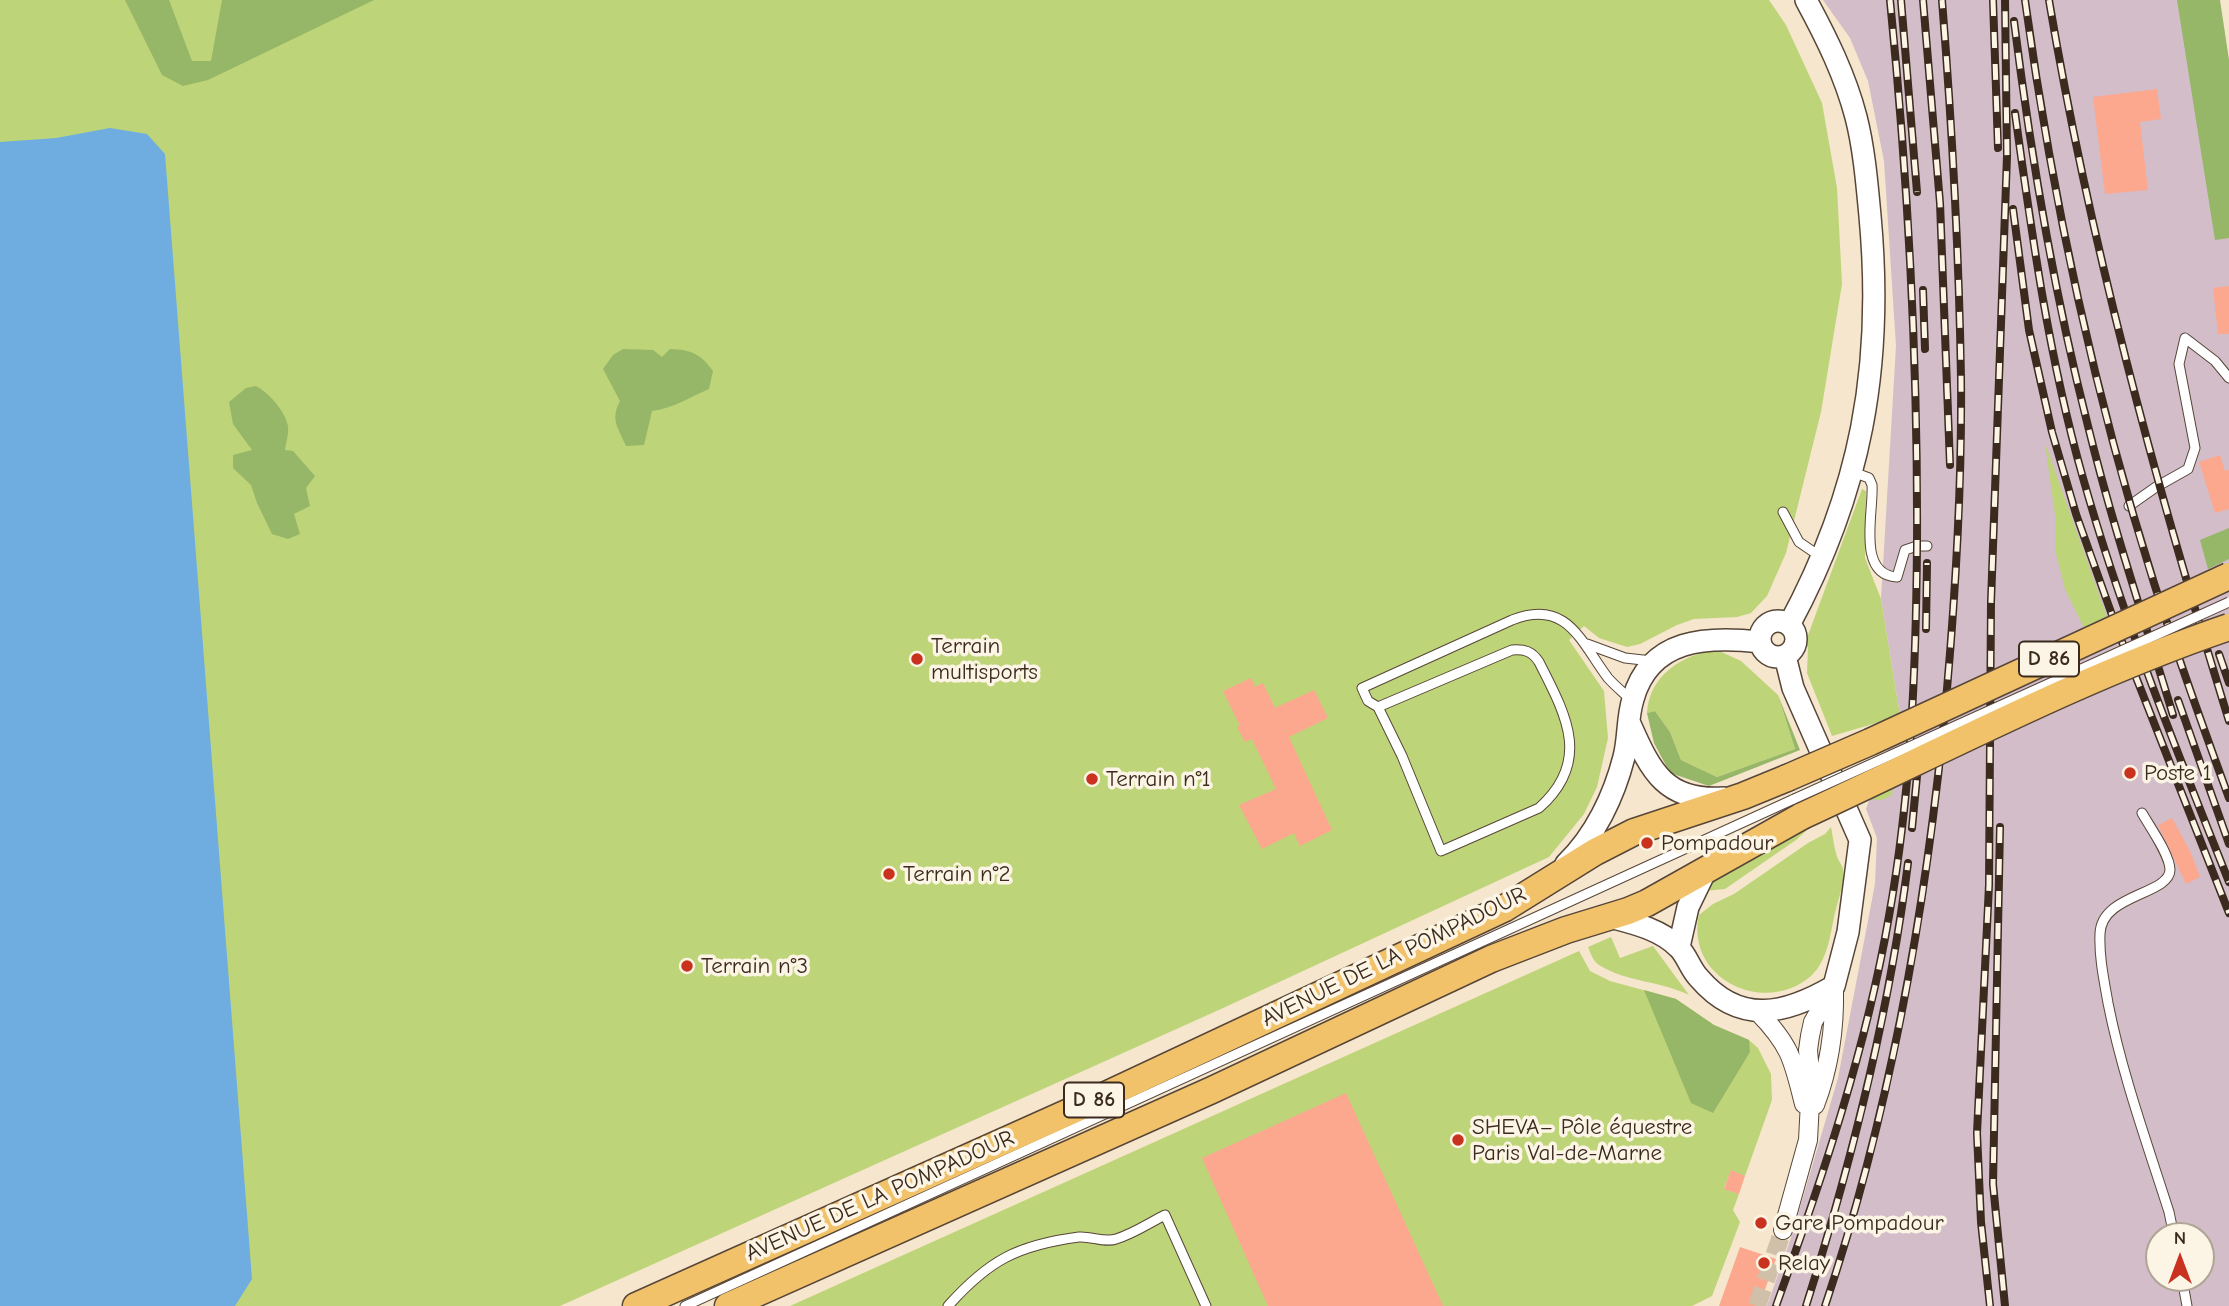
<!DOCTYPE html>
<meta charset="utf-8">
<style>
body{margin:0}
#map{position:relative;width:2229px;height:1306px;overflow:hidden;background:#f5e6cd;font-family:"Comic Neue",sans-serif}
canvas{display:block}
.north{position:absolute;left:2145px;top:1222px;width:70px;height:70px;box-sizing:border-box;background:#fcf5e5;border:2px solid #afa495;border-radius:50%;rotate:0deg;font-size:19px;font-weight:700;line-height:28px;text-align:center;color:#3b2a1e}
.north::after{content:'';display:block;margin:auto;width:24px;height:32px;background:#c8321e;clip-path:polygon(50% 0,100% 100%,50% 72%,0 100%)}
</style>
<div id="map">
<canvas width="2229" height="1306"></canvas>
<div class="north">N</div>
</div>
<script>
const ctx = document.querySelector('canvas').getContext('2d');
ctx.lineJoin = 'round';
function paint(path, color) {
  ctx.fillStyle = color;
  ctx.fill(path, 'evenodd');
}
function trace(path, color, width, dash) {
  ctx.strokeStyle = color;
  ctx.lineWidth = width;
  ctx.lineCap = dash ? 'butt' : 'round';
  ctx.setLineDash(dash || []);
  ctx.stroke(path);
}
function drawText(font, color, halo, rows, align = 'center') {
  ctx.font = font + ' "Comic Neue",sans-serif';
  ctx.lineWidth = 7;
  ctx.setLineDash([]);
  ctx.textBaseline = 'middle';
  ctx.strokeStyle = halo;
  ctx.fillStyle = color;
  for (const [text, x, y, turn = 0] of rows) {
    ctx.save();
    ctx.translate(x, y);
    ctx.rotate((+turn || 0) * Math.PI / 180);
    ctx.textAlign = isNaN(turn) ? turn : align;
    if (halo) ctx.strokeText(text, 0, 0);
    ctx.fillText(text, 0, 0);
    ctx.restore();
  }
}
paint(new Path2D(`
 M1823,0H2207L2229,148V1306H1767L1792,1235L1838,1078L1875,884L1877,838L1866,809L1900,716L1881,599L1896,346L1884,161L1868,81L1850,38ZM2159,1236H2201V1278H2159Z`), '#d2bdc8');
paint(new Path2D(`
 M0,0H1769L1786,25L1822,103L1837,188L1842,284L1821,412L1786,553L1767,596L1751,613L1737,617L1694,619L1677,625L1640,644L1627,647L1599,638L1584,626L1569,640L1604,691L1608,738L1597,787L1584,814L1549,857L1221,1009L560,1306H0Z
 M2045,443L2107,617L2084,628L2065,589L2055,549V515Z
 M1862,489L1866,491L1865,558L1881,599L1900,716L1832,736L1807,673L1808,647L1804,646Z
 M1717,650L1741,661L1778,695L1795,749L1717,777L1681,760L1670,732L1655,711L1647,713C1649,676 1682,654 1717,650Z
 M1893,785L1892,795L1882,800L1867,799L1816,822L1796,840L1725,889L1704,891L1722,871L1815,820Z
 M1831,827C1833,837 1834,849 1838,859C1840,863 1842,865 1843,869C1845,883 1837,903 1834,917C1830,937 1827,961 1811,976C1764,1017 1685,978 1699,915L1713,904L1734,894L1808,843L1825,834Z
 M1611,937L1620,958L1653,946L1689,995C1661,981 1626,982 1599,965C1593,961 1591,954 1588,947Z
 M1579,951L1590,971L1610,981L1676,999L1714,1025L1749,1040L1758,1048L1771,1074L1772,1100L1745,1176L1731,1171L1724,1188L1739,1194L1733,1210L1740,1222L1712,1296L1692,1306H790Z`), '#bed478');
paint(new Path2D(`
 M125,0H169L192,61H211L222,0H374L208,80L183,86L162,75Z
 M2177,0H2220L2229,60V238L2215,240Z
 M623,349L653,350L662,357L670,349C691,350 700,353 713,371L709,389C690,397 672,409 652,411L644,445L626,446C618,427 610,420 620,401L603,369L613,355Z
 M256,386C269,393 285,411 288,426C289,433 286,443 285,450L293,451L315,476L306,488L310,506L294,514L300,534L288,539L272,534L257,503L251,485L233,468V455L252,450L233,424L229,402L246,388Z
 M2229,528V559L2208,569L2200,540Z
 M1778,695L1800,750L1709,786L1670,773L1654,743L1647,713L1655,711L1670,732L1681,760L1717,777L1795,749Z
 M1644,990L1676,999L1714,1025L1749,1040L1750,1052L1713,1113L1691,1103Z`), '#96b668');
paint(new Path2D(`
 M110,128L147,134L165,154L252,1279L235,1306H0V142L56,138Z`), '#6fade1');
paint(new Path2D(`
 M2157,89L2161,119L2140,122L2148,190L2105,194L2093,97Z
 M2229,286V334H2218L2213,288Z
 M2220,455L2225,471L2229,470V509L2215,513L2199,462Z
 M1251,678L1255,687L1263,683L1275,708L1314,690L1328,718L1289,737L1332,830L1300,846L1294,833L1262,849L1239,805L1276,789L1252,739L1245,742L1237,727L1240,726L1223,691Z
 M2172,818L2190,851L2200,877L2186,884L2158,825Z
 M1346,1093L1443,1306H1268L1202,1158Z
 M1731,1170L1745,1176L1739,1194L1724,1189Z
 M1740,1247L1776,1259L1759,1306H1719Z`), '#fca88f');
trace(new Path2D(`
 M1757,1306L1783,1230`), '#d0c0aa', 18, [18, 9]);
const service = new Path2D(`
 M1853,472L1869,478L1872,485C1874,511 1856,575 1897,577L1905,550L1917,546H1927
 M2129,506L2156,487L2188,469L2195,448L2179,364L2185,338L2215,361L2229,378
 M1783,512L1799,542L1821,557
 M1587,644L1625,658L1652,661
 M1378,707L1512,650C1524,649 1532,651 1539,662C1566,715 1592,761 1539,808L1441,851L1402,756L1378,707L1368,701L1362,688L1512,620C1567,598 1581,642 1608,678C1615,686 1624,693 1632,701
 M2142,813C2150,827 2170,855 2170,870C2169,895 2101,894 2100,934C2099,957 2104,980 2108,1003C2122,1074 2147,1143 2169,1212L2174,1236
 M2182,1278L2187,1306
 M685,1306L1794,799
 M948,1306C989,1260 1018,1245 1079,1237C1091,1236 1105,1243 1116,1239C1133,1234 1149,1223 1165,1215L1206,1306`);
const minor = new Path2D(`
 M1758,1012C1791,1046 1793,1060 1804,1104
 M1815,1105C1830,1066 1835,1029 1834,988
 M1783,1230L1808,1140L1811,1083L1808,1050L1810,1036L1813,1022L1834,986`);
const tertiary = new Path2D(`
 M1760 639a18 18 0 1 1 36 0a18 18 0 1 1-36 0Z
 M1789,625C1861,492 1884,367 1870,216C1867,184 1864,148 1856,117C1845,75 1826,37 1806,0
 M1630,724C1651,772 1666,802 1724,798
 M1566,864C1595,836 1614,796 1624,757C1629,738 1627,718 1633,699C1650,638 1707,636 1760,642
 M1610,917C1633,923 1660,929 1678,947C1687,955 1690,969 1699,978C1740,1026 1786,1014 1834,986L1848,932L1860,840L1793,688L1785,656
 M1679,947L1688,907L1705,872`);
const primary = new Path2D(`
 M636,1306L1078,1108L1505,908L1595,852L1634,832L1743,796L1787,778
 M728,1306L1212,1090L1491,959L1566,930L1628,911L1647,903L1802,816`);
trace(service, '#574638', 11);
trace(minor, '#574638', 20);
trace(tertiary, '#574638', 24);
trace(primary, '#574638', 29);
trace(service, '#fff', 9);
trace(minor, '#fff', 18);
trace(tertiary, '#fff', 21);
trace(primary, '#f2c26a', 26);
const rail = new Path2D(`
 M1901,0L1917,192
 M1923,0L1940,203L1950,465
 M1993,0L1998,148
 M2025,0C2052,197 2094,393 2154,583C2177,655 2203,727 2229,798
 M2049,0C2090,244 2156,485 2229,721
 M2014,21C2031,157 2054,293 2088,426C2112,524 2144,619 2173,715
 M2015,113C2032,236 2049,359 2083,478C2122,616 2176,749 2229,882
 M2013,209L2029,330L2052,432L2076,514L2117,629L2229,913
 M1923,290L1925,349
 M1926,629L1927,563
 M2219,654L2229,683
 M2178,700L2229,844
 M2000,827L1993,1184L2005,1306
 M1912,828L1919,755
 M1776,1306C1822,1179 1866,1050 1889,916C1911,794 1916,669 1917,545C1918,363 1908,181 1890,0
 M1806,1306C1852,1161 1889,1014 1908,863
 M1825,1306C1892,1107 1928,898 1947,689C1956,586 1962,481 1961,378C1959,252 1952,126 1942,0
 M1990,1306L1981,1222L1977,1133L1989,885L1991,602L2007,156L2005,0`);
trace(rail, '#3b2a1e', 8);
trace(rail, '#fcf5e5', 5, [16]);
const serviceBridge = new Path2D(`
 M1794,799L2229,602`);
const primaryBridge = new Path2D(`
 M1787,778L1870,742L2229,576
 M1802,816C1943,751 2082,677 2229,627`);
trace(serviceBridge, '#574638', 11, []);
trace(primaryBridge, '#574638', 29, []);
trace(serviceBridge, '#fff', 9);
trace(primaryBridge, '#f2c26a', 26);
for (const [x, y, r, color] of [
 [917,659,7,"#c8321e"],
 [2130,773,7,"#c8321e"],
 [1092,779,7,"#c8321e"],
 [1647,843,7,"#c8321e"],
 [889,874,7,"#c8321e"],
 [687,966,7,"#c8321e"],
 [1458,1140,7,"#c8321e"],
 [1761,1223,7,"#c8321e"],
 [1764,1263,7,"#c8321e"]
]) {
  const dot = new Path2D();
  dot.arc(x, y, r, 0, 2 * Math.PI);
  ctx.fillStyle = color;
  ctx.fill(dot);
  trace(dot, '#fcf5e5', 2.5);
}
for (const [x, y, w] of [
 [2049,659,60],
 [1094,1100,60]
]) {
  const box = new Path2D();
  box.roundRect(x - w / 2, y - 17.5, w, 35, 5);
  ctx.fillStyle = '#fcf5e5';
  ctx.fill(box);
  trace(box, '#3b2a1e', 2);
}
drawText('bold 21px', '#3b2a1e', null, [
 ["D 86",2049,659],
 ["D 86",1094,1100]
]);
drawText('23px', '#3b2a1e', '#fcf5e5', [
 ["Terrain",931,646],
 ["multisports",931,672],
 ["Poste 1",2144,773],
 ["Terrain n°1",1106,779],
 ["Pompadour",1661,843],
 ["Terrain n°2",903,874],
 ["Terrain n°3",701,966],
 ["SHEVA– Pôle équestre",1472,1127],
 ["Paris Val-de-Marne",1472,1153],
 ["Gare Pompadour",1775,1223],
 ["Relay",1778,1263]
], 'left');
drawText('23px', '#3b2a1e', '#fcf5e5', [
 ["AVENUE DE LA POMPADOUR",1394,957,-26],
 ["AVENUE DE LA POMPADOUR",880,1196,-24]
]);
</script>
